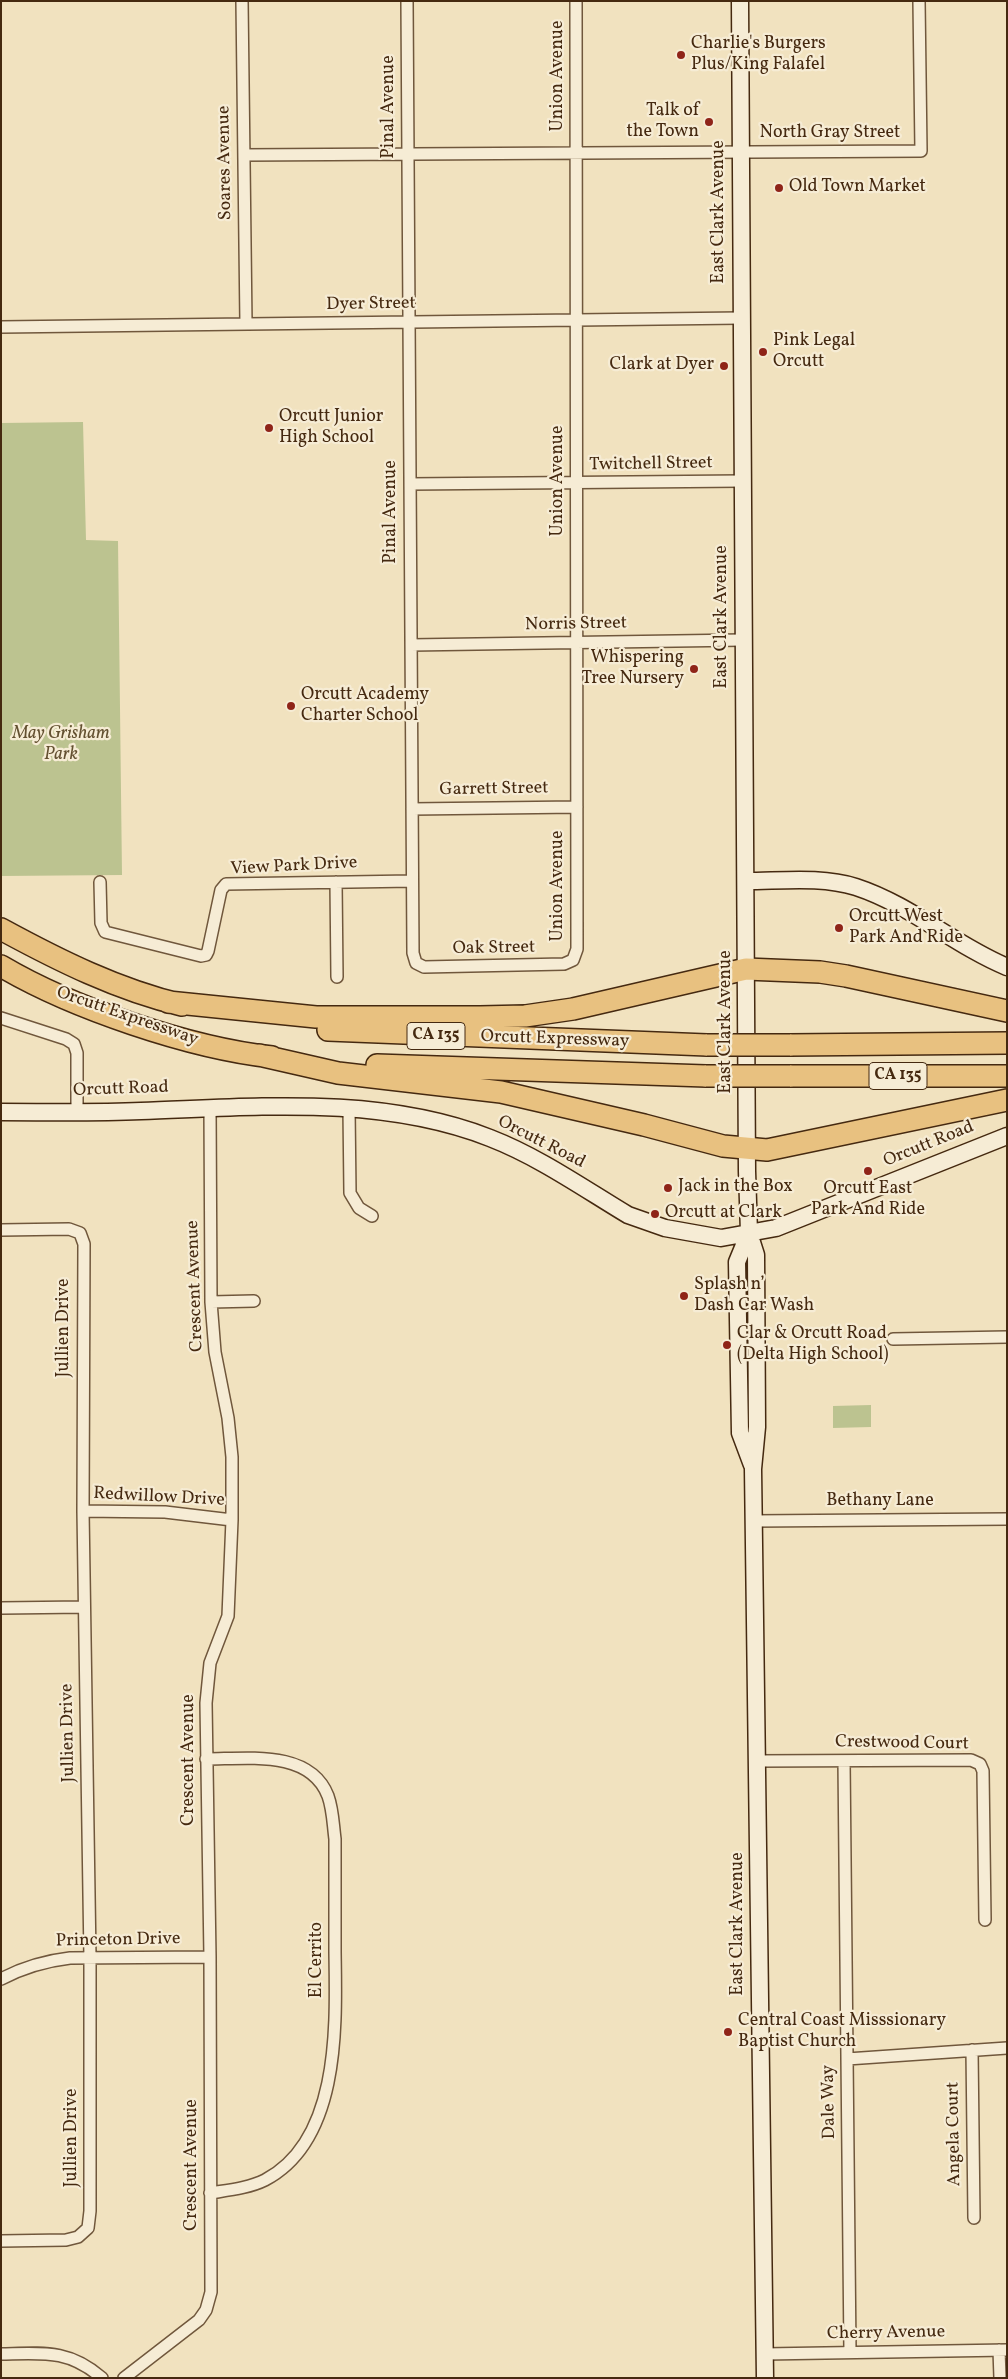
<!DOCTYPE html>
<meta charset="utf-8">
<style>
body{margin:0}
#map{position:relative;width:1008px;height:2379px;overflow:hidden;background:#f1e2bf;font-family:Vollkorn,serif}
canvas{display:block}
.frame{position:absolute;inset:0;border:2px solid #452910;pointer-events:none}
</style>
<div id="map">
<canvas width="1008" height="2379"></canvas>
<div class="frame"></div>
</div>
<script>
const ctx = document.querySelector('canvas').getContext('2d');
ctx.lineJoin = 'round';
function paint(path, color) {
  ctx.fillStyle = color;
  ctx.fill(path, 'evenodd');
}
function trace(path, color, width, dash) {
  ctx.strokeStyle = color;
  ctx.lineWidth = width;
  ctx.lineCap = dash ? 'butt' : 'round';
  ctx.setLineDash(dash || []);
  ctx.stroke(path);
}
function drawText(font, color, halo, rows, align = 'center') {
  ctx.font = font + ' Vollkorn,serif';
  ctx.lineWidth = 4.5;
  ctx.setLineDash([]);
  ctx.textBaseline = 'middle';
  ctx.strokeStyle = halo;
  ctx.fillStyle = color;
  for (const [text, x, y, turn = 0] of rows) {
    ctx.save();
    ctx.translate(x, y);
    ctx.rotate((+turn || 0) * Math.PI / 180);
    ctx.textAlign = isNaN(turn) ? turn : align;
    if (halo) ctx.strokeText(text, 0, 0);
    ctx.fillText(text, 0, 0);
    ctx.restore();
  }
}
paint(new Path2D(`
 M83,422L86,540L118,541L122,875L1,876V423Z
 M871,1405V1427L833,1428V1406Z`), '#bcc390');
const street = new Path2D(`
 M242,1L246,324
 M407,1L413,953L416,963L424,967L564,964L573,960L577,949L576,1
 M244,155L921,151L919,1
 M1,327L741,318
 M410,484L742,481
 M411,645L742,640
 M412,809L577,807
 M100,882L101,923L105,932L201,956L206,955L208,951L221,890L226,884L412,881
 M336,882L337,977
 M1,1018L66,1039L74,1044L77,1053V1112
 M349,1109L350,1193L359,1208L372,1216
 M1,1230L69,1229L80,1233L84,1244L83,1511L90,1958V2211L88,2228L78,2237L66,2240L1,2241
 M211,1302L254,1301
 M893,1339L1007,1337
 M83,1511L165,1512L232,1520
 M754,1521L1007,1519
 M1,1608L84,1607
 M206,1759C246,1759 310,1749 328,1796C333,1810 333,1824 335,1839C335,1876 335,1914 335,1952C336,2024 341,2140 265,2180C249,2188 229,2190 210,2193
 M758,1761L971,1760L980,1764L983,1771L985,1920
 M844,1761L850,2352
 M1,1979C24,1967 44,1961 70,1958L210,1957
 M972,2050L974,2218
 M847,2059L1007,2048
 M999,2350L1000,2378
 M1,2354C43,2353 69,2349 102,2378
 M765,2354L1007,2350
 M124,2378L199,2320L206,2310L211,2292L210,1957L206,1703L210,1663L228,1616L232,1520V1457L228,1418L215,1352L211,1302L210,1108`);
const secondary = new Path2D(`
 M740,1L747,1171L749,1233L756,1255L757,1427L753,1469L765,2378
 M746,881C781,881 822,876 856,887C911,905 954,945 1007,967
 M1,1112C48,1112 95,1113 141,1111C257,1107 380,1095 490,1138C539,1157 583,1188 628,1215L665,1228L721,1238L776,1228L1007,1136
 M749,1233L737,1262L740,1433L752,1465`);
const highway = new Path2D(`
 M1,929C58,960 118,990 182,1005
 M1,966C72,1008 190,1048 272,1057
 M168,1002L316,1017H480L525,1016L573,1009L746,969L820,972L846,976L1007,1011
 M328,1030L707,1045
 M790,1045L1007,1043
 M259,1055L338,1073L501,1092L644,1125L723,1146L767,1150L1007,1100
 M377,1065L706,1076
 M790,1076H1007`);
trace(street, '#70573c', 14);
trace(secondary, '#452910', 19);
trace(highway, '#452910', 24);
trace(street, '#f6ecd5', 11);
trace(secondary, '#f6ecd5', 16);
trace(highway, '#e8c180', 21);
const highwayBridge = new Path2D(`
 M707,1045H790
 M706,1076H790`);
trace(highwayBridge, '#452910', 24, []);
trace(highwayBridge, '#e8c180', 21);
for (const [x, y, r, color] of [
 [681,55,5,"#8f2418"],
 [709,122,5,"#8f2418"],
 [779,188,5,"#8f2418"],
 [763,352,5,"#8f2418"],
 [724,366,5,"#8f2418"],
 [269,428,5,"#8f2418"],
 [694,669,5,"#8f2418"],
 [291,706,5,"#8f2418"],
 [839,928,5,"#8f2418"],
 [868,1171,5,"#8f2418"],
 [668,1188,5,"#8f2418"],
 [655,1214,5,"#8f2418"],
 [684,1296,5,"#8f2418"],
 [727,1345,5,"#8f2418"],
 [728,2032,5,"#8f2418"]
]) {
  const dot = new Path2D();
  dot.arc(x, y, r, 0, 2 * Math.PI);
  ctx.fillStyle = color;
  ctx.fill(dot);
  trace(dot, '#f6ecd5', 2);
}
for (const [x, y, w] of [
 [436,1036,58],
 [898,1076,58]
]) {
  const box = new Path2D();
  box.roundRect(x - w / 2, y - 13.5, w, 27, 4);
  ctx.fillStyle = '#f6ecd5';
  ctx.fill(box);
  trace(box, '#452910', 1);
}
drawText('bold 16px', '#452910', null, [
 ["CA 135",436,1036],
 ["CA 135",898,1076]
]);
drawText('18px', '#452910', '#f6ecd5', [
 ["Charlie's Burgers",691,45],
 ["Plus/King Falafel",691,66],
 ["Talk of",699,112,"right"],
 ["the Town",699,133,"right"],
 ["Old Town Market",789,188],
 ["Pink Legal",773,342],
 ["Orcutt",773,363],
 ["Clark at Dyer",714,366,"right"],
 ["Orcutt Junior",279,418],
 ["High School",279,439],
 ["Whispering",684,659,"right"],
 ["Tree Nursery",684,680,"right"],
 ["Orcutt Academy",301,696],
 ["Charter School",301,717],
 ["Orcutt West",849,918],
 ["Park And Ride",849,939],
 ["Jack in the Box",678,1188],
 ["Orcutt East",868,1190,"center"],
 ["Park And Ride",868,1211,"center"],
 ["Orcutt at Clark",665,1214],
 ["Splash n’",694,1286],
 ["Dash Car Wash",694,1307],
 ["Clar & Orcutt Road",737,1335],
 ["(Delta High School)",737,1356],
 ["Central Coast Misssionary",738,2022],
 ["Baptist Church",738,2043]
], 'left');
drawText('18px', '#452910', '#f6ecd5', [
 ["Union Avenue",559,76,-90],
 ["Pinal Avenue",390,107,-90],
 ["North Gray Street",830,134],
 ["Soares Avenue",226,163,-91],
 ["East Clark Avenue",720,212,-90],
 ["Dyer Street",371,305,-1],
 ["Twitchell Street",651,465,-1],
 ["Union Avenue",559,481,-90],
 ["Pinal Avenue",392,512,-90],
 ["East Clark Avenue",723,617,-90],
 ["Norris Street",576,625,-1],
 ["Garrett Street",494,790,-1],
 ["View Park Drive",294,867,-3],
 ["Union Avenue",559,886,-90],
 ["Oak Street",494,949,-1],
 ["Orcutt Expressway",127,1017,19],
 ["East Clark Avenue",727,1022,-90],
 ["Orcutt Expressway",555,1040,2],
 ["Orcutt Road",121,1090,-2],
 ["Orcutt Road",541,1143,27],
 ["Orcutt Road",929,1145,-22],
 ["Crescent Avenue",196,1286,-92],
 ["Jullien Drive",65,1328,-90],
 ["Redwillow Drive",159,1498,3],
 ["Bethany Lane",880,1502],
 ["Jullien Drive",69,1733,-91],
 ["Crestwood Court",902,1744,1],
 ["Crescent Avenue",190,1760,-90],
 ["East Clark Avenue",739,1924,-90],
 ["Princeton Drive",118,1941,-1],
 ["El Cerrito",318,1960,-90],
 ["Dale Way",830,2102,-91],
 ["Angela Court",955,2134,-91],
 ["Jullien Drive",73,2138,-90],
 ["Crescent Avenue",193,2165,-90],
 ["Cherry Avenue",886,2334,-1]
]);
drawText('italic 18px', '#635030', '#f6ecd5', [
 ["May Grisham",61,735],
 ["Park",61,756]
]);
</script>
